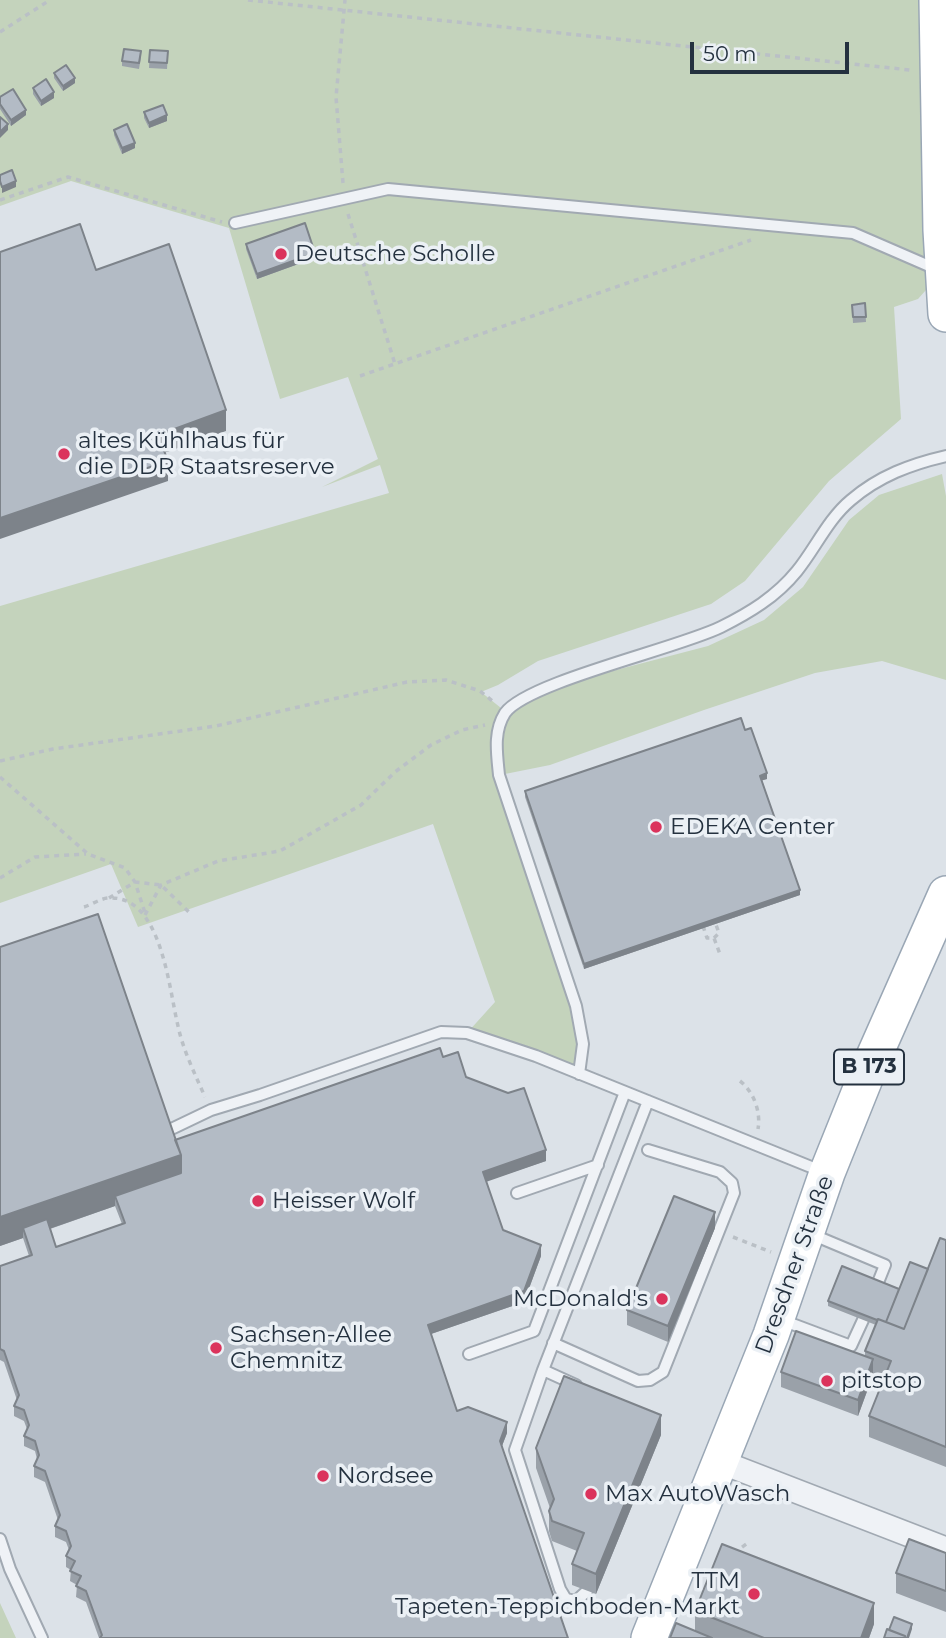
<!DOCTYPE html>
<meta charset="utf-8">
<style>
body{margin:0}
#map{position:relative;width:946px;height:1638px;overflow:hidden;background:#dce2e8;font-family:Montserrat,sans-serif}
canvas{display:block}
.scale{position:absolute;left:690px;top:42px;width:159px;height:32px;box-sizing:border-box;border:4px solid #24313f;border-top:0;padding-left:9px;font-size:21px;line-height:24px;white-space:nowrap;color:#24313f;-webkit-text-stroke:5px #ebf0f5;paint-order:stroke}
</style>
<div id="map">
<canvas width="946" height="1638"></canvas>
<div class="scale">50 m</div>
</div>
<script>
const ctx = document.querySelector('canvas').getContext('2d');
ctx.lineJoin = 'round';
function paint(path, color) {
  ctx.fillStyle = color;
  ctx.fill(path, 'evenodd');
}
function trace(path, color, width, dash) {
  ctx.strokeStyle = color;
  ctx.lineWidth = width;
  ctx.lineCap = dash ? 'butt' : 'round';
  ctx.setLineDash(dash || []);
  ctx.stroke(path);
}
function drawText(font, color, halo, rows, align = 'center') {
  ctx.font = font + ' Montserrat,sans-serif';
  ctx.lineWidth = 7;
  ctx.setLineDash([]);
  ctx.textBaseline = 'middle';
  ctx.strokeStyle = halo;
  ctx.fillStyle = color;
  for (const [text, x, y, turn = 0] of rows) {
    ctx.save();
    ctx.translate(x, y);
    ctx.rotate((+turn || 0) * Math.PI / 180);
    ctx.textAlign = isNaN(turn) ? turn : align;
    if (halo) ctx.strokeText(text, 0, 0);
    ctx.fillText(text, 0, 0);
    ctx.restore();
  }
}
paint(new Path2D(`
 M0,0H922L925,64L926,290L918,299L894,307L901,419L829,481L745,581L711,604L538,661L498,685L481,692L506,712L551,687L708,646L764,620L803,587L849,520L879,495L942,474L946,496V680L882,661L815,673L704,710L550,765L500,775L583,1044L579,1074L467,1033L495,1002L433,824L138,927L111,864L0,903V606L389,493L380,465L322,487L378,459L348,377L280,399L229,228L71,181L0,206Z
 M0,1603L16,1638H0Z`), '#c4d3bc');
const service = new Path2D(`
 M235,223L388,189L853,233L936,269
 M579,1074L583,1044L576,1006L499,775C497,754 493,732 505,713C527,682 679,648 721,627C749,613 776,597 797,571C815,549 828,519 851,500C879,476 911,464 946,456
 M163,1133L211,1110L260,1095L441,1032L467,1033L536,1056L821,1171
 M517,1193L598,1165
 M811,1234L885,1265L877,1285
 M779,1319L851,1346L863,1320
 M553,1343L638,1381L650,1380L663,1372L734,1193L732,1183L720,1172L648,1150
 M469,1354L534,1331L625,1092
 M543,1370L576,1385
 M0,1539L10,1569L42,1638
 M587,1591L576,1601L566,1599L560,1589L515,1450L543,1370L648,1101`);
const minor = new Path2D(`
 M721,1462L946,1549`);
const primary = new Path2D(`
 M937,0L941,230L946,314
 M649,1638L771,1335L827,1173L872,1061L946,894`);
trace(service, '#a1a9b2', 14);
trace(minor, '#a1a9b2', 26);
trace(primary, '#9aa7b5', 38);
trace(new Path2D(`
 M248,0L910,70
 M0,32L50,0
 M343,183L336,97L345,0
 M0,200L68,177L222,222
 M348,214L395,364
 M360,376L751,240
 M0,761L53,749L216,726L407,682L446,680L480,691L495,703
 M0,777L88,854L125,868L135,882L145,913
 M0,878L35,857L86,854
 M109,898L135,882L161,885L191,914
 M84,907C91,905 101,898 109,898C162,895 169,990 178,1026C183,1050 195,1074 205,1097
 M145,915L161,885L218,861L280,851L361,805L395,772L431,745L462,730L485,725
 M703,926L707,938H714L721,957
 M714,938L719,933L715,922
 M740,1081C754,1092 761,1112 758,1129
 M733,1237L771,1252
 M734,1553L749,1542`), '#bac0c6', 3.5, [5, 5]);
trace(service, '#eff2f6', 10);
trace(minor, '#eff2f6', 23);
trace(primary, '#fff', 35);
paint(new Path2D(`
 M150,50L168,51L167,69L149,68Z
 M141,57L139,69L122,66V61Z
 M54,73L75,83L63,91L54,78Z
 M33,88L54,98L41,106L33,94Z
 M0,97L26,115L11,126L0,109Z
 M144,112L167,121L149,128L144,118Z
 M114,130L135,148L122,154L114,135Z
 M246,244L315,258L257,279L246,249Z
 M865,303L866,322L853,323L852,305Z
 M745,730L767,779L762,780L800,895L584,969L525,797V791Z
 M0,947L175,1140L443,1057L466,1077L546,1161L486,1181L503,1230L541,1256L524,1302L431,1334L457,1411L507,1433L502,1446L568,1638H99L86,1602L76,1597L77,1585L70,1581L71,1570L66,1567V1556L69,1550L66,1542L55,1537V1526L58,1520L45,1482L34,1477V1466L37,1459L35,1451L24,1446V1436L27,1429L24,1421L14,1416V1406L17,1400L4,1362L0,1360V1266L29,1256L23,1238L0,1246ZM115,1206L122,1224L56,1247L50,1229Z
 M715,1228L668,1342L627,1325V1310Z
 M946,1240V1467L869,1437V1416L884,1379L873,1375L858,1416L781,1387V1372L865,1356V1351L876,1325L828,1306V1301L899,1289L928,1269Z
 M661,1435L596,1594L572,1585V1564L577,1551L552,1541L549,1531V1511L550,1508L536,1468V1448Z
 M946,1553V1612L896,1593V1573Z
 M695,1611L874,1624L869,1638H670L695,1631Z`), '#9aa1a9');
paint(new Path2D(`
 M75,78V83L63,91V86Z
 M54,92V98L41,106V101Z
 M26,110V115L11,126V120Z
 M167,115V121L149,128V123Z
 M8,124V130L0,138V132Z
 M135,143V148L122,154V148Z
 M16,181V187L2,193V187Z
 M315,253V258L257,279V274Z
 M226,410V431L158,455V435Z
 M168,461V481L0,539V518Z
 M767,773V779L760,781V776Z
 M800,890V895L584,969V964Z
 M546,1150V1161L483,1183V1172Z
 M181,1155V1184L115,1196V1206L26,1237L23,1228V1238L0,1246V1217Z
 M715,1212V1228L668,1342V1326Z
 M541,1245V1256L524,1302L428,1335V1325Z
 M873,1359V1375L858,1416V1400Z
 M661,1415V1435L596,1594V1574Z
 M507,1422V1433L500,1451V1441Z
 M874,1603V1624L869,1638H861Z
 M912,1624V1629L909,1638H907Z`), '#7d838a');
const building = new Path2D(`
 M124,49L141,51L139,63L122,61Z
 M150,50L168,51L167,63L149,62Z
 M66,65L75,78L63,86L54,73Z
 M46,79L54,92L41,101L33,88Z
 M13,89L26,110L11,120L0,104V97Z
 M163,105L167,115L149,123L144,112Z
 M0,117L8,124L0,132Z
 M127,124L135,143L122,148L114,130Z
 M12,170L16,181L2,187L0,181V175Z
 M305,223L315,253L257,274L246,244Z
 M80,224L96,270L169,244L226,410L158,435L168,461L0,518V252Z
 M865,303L866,317H853L852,305Z
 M741,718L745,730L751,728L767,773L760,776L800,890L584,964L525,791Z
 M98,914L181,1155L0,1217V947Z
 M440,1048L443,1057L458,1052L466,1077L508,1093L524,1088L546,1150L483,1172L503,1230L541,1245L524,1291L428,1325L457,1411L468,1407L507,1422L500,1441L568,1638H100L102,1635L86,1591L76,1586L81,1576L70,1571L75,1561L66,1556L71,1546L66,1531L55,1526L60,1515L45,1471L34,1466L39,1455L35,1441L24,1436L29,1425L24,1410L14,1406L19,1395L4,1351L0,1349V1266L32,1255L23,1228L47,1219L56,1247L125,1223L115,1196L181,1173V1155L175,1140Z
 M674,1196L715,1212L668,1326L627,1310Z
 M940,1238L946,1240V1447L869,1416L891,1361L865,1351L878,1319L904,1329Z
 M910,1262L928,1269L904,1329L886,1322Z
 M842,1266L899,1289L886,1322L878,1319L877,1320L828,1301Z
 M796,1331L873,1359L858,1400L781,1372Z
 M564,1376L661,1415L596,1574L572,1564L584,1533L552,1521L549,1511L554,1499L536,1448Z
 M909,1539L946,1553V1591L896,1573Z
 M722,1544L874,1603L861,1638H764L695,1611Z
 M894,1617L912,1624L907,1638H905V1636L889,1630Z
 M676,1623L712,1638H670Z
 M887,1629L905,1636V1638H884Z`);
paint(building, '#b3bbc5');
trace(building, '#7d838a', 2);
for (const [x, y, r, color] of [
 [281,254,7,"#db335c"],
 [64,454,7,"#db335c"],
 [656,827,7,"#db335c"],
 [258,1201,7,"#db335c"],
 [662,1299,7,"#db335c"],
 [216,1348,7,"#db335c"],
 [827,1381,7,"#db335c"],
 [323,1476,7,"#db335c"],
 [591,1494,7,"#db335c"],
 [754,1594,7,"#db335c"]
]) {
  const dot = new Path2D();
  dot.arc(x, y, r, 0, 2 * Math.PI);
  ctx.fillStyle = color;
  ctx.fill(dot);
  trace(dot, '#ebf0f5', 2.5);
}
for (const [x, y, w] of [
 [869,1067,70]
]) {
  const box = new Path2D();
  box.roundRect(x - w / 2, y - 17.5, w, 35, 5);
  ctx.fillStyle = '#ebf0f5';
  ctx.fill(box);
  trace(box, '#24313f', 2);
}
drawText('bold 21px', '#24313f', null, [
 ["B 173",869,1067]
]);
drawText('23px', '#24313f', '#ebf0f5', [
 ["Deutsche Scholle",295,254],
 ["altes Kühlhaus für",78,441],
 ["die DDR Staatsreserve",78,467],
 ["EDEKA Center",670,827],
 ["Heisser Wolf",272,1201],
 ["McDonald's",648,1299,"right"],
 ["Sachsen-Allee",230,1335],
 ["Chemnitz",230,1361],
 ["pitstop",841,1381],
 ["Nordsee",337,1476],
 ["Max AutoWasch",605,1494],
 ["TTM",740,1581,"right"],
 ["Tapeten-Teppichboden-Markt",740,1607,"right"]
], 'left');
drawText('23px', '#24313f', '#ebf0f5', [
 ["Dresdner Straße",795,1265,-70]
]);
</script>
